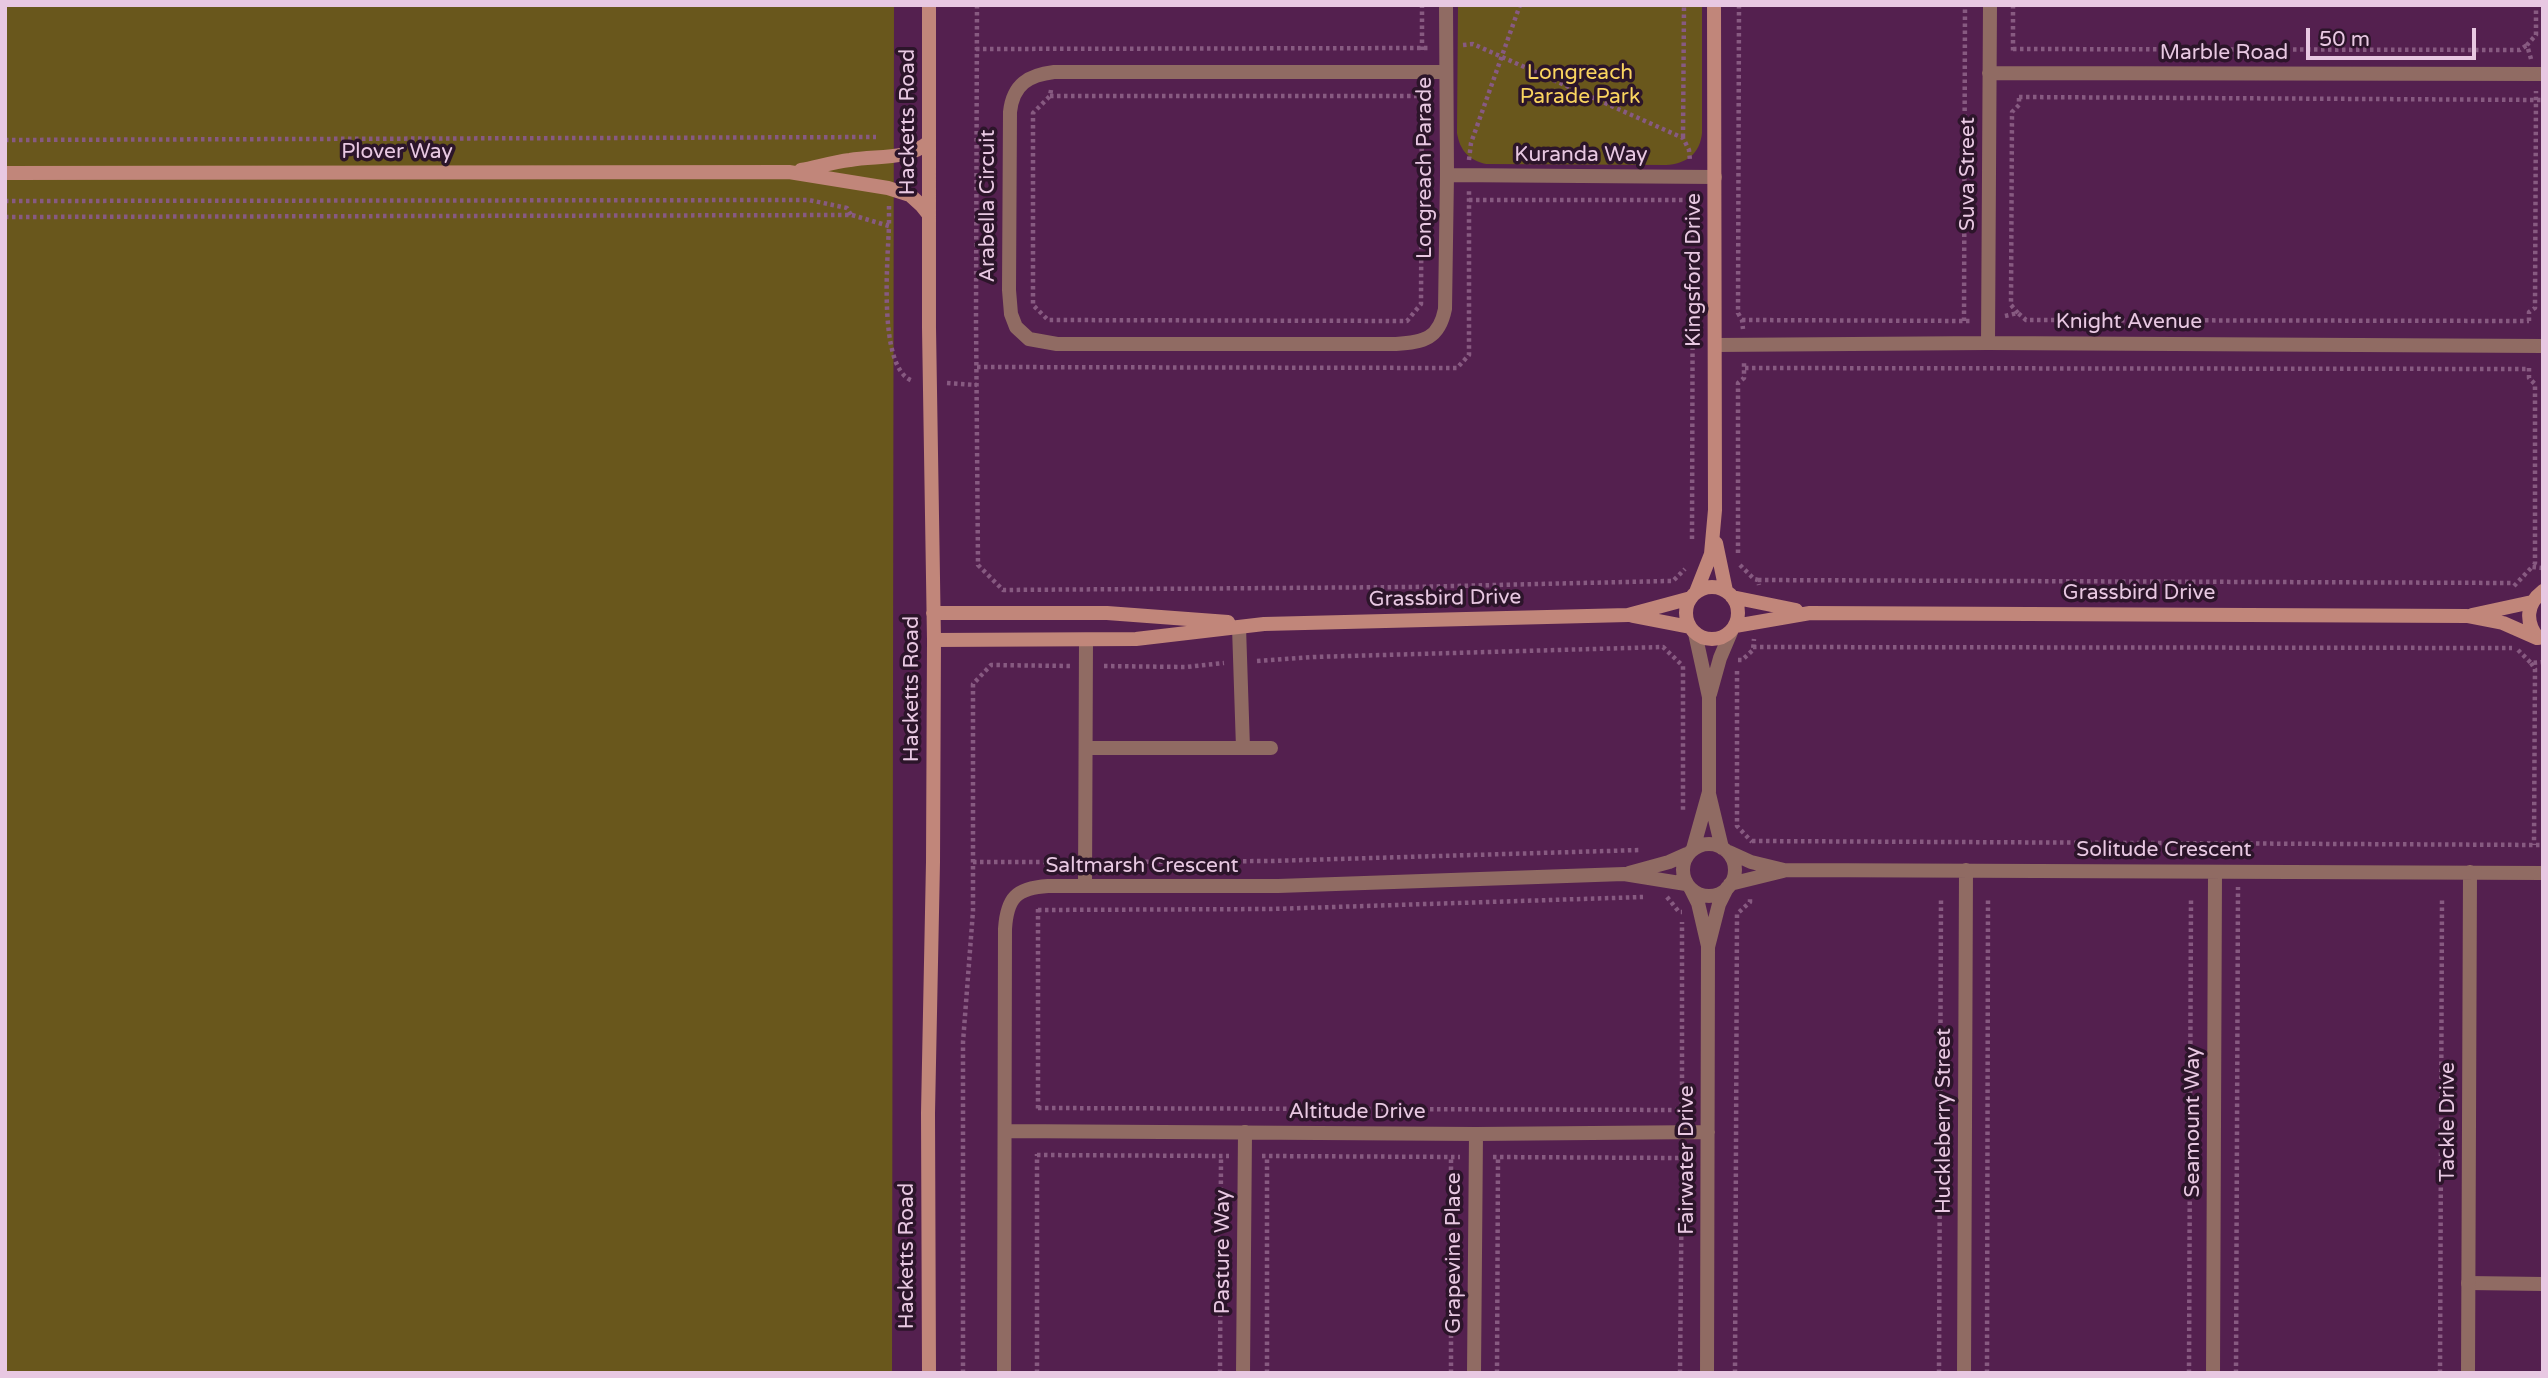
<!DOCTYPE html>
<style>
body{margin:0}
#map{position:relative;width:2548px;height:1378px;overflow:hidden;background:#54204f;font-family:"Varela Round",sans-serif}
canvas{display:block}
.frame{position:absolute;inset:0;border:7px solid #e8c8e2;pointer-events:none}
.scale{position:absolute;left:2306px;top:28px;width:170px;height:32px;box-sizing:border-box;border:4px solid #e8c8e2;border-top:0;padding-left:9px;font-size:21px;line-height:24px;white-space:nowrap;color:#e8c8e2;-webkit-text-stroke:5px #2c152a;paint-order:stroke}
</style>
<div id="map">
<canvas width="2548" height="1378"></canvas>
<div class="frame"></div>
<div class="scale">50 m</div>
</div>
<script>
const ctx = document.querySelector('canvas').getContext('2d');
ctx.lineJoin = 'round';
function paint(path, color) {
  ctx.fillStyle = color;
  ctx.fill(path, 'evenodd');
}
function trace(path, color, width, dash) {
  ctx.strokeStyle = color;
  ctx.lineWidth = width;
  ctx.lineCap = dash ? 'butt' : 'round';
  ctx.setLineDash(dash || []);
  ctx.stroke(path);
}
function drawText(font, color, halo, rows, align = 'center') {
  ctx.font = font + ' "Varela Round",sans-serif';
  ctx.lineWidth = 7;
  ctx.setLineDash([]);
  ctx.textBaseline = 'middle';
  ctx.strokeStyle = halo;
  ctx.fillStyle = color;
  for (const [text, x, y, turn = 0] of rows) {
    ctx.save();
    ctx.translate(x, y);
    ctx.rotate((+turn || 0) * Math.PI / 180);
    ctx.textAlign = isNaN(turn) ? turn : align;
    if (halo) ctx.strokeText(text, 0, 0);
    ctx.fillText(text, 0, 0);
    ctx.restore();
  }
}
paint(new Path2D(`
 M5,5H894L892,1373H5Z
 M1458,5H1702V133C1700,154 1686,164 1666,165L1486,164C1469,160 1460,151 1457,133Z`), '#69571c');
trace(new Path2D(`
 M977,5L976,319L978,565L1003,590L1411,587L1667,581H1673L1685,569
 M1739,5L1738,313L1742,320L1743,329
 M2013,5V52
 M1463,45L1473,44L1683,138L1689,150L1690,161
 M976,49L1430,48
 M2013,49L2520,50L2527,45
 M1422,50V5
 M2531,59L2527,45L2536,35V5
 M1051,90L1050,96L1033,113V305L1048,320L1407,321L1421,304L1422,87
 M1050,96H1422
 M2019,97L2543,100
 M1683,137L1684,5
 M5,140L876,137
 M1469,160L1471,143L1520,5
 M1469,200H1693
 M5,201L809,200L847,208L851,215
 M889,206V226
 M5,217L852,215L889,226C888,257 877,370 913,381
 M2018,313L2011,305L2012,112L2019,105V95
 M2005,316L2018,313L2026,320L2529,321
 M1742,320L1973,321
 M1964,321L1965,5
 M2529,321V312L2535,308L2536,91
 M977,367L1457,368L1469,355V190
 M1745,368L2529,369
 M2529,368V378L2535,384V563L2532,567L2543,568
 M947,383L977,385
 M1692,539L1693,194
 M1738,553V383L1744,378V362
 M1740,565L1754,579L1758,580L1759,585
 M1758,580L2514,583
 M2514,586L2532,567
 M1753,647L2512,648
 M2518,650L2531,663L2543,662
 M1738,660H1742L1753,650L1754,639
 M1257,661L1313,657L1663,647L1683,666V812
 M2531,663L2535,669L2534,845
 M1104,666L1186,667L1224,663
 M1737,671V826L1752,842
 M1752,841L2543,845
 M973,862H1070
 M1103,862L1271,861L1640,850
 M1667,897L1679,912H1682
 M1038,909V1110
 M1038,910L1272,909L1643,897
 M1038,1108L1682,1110
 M1682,1113V922
 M1037,1155L1229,1156
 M1262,1156L1460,1157
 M1493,1157L1682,1158
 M963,1373V1042L973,911V684L991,665L1070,666
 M1037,1373V1154
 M1220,1373L1221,1156
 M1267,1373V1157
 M1451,1373V1157
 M1497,1373L1498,1157
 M1680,1373L1682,1157
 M1735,1373L1737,914L1750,902V896
 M1939,1373L1941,899
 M1987,1373L1988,899
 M2189,1373L2191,899
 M2236,1373L2238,887
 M2440,1373L2442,900`), '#875a81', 4.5, [3.5, 3.5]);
trace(new Path2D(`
 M1086,748H1243L1239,627
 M1243,748H1271
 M1085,886L1086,640
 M2468,1283L2543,1284`), '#906b63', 14);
trace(new Path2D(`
 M1446,5L1447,175L1445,309C1439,339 1424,342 1396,344H1057L1029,339L1016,327L1011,314L1009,290L1010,112C1013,84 1029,75 1054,72H1446
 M1989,73L2543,74
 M1447,175L1715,177
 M1988,343L1990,5
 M1715,345L1988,343L2543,346
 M1710,694L1720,658L1731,632
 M1709,794L1722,848
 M1683 870a26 26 0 1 1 52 0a26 26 0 1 1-52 0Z
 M1693,849L1709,792V697L1695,633
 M1729,852L1751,862L1784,870L2543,873
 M1629,873L1669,862L1687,854
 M1730,884L1783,871
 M1691,889L1698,903L1708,946
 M1005,1131L1476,1134L1708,1132
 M1004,1373L1005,929C1007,898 1016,888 1048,886H1278L1624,874L1686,884
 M1243,1373L1245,1132
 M1474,1373L1476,1134
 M1707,1373L1708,947L1719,904L1727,888
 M1964,1373L1966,870
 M2213,1373L2215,872
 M2468,1373L2470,872`), '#906b63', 14);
trace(new Path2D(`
 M801,170C817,167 833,162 850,160C877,155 906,161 929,142
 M5,173L789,172L888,188L910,195L921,205L929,215
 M1716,543L1726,591
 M1686 613a26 26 0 1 1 52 0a26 26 0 1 1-52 0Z
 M1696,592L1711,554L1715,510L1714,5
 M1732,597L1796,610
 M933,613H1107L1228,622
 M2472,615L2532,602
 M1633,616L1690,627
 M1735,626L1810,613L2467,616L2503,623L2537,638
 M2538,638C2525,622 2526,604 2543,591
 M934,640L1136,639L1264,624L1628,615L1691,598
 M929,1373L928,1113L933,862L934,640L929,328V5`), '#c1867a', 14);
drawText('21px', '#e8c8e2', '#2c152a', [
 ["Marble Road",2224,53],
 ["Hacketts Road",908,122,-90],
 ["Plover Way",397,152],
 ["Kuranda Way",1581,155],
 ["Longreach Parade",1425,168,-90],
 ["Suva Street",1968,174,-90],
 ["Arabella Circuit",988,206,-90],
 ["Kingsford Drive",1694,270,-90],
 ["Knight Avenue",2129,322],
 ["Grassbird Drive",2139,593],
 ["Grassbird Drive",1445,599,-1],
 ["Hacketts Road",912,689,-90],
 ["Solitude Crescent",2164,850],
 ["Saltmarsh Crescent",1142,866],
 ["Altitude Drive",1357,1112],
 ["Huckleberry Street",1944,1121,-90],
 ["Seamount Way",2193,1122,-90],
 ["Tackle Drive",2448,1122,-90],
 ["Fairwater Drive",1687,1160,-90],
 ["Pasture Way",1223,1252,-90],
 ["Grapevine Place",1454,1253,-90],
 ["Hacketts Road",907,1256,-90]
]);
drawText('21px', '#fad45f', '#2c152a', [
 ["Longreach",1580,73],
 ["Parade Park",1580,97]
]);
</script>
